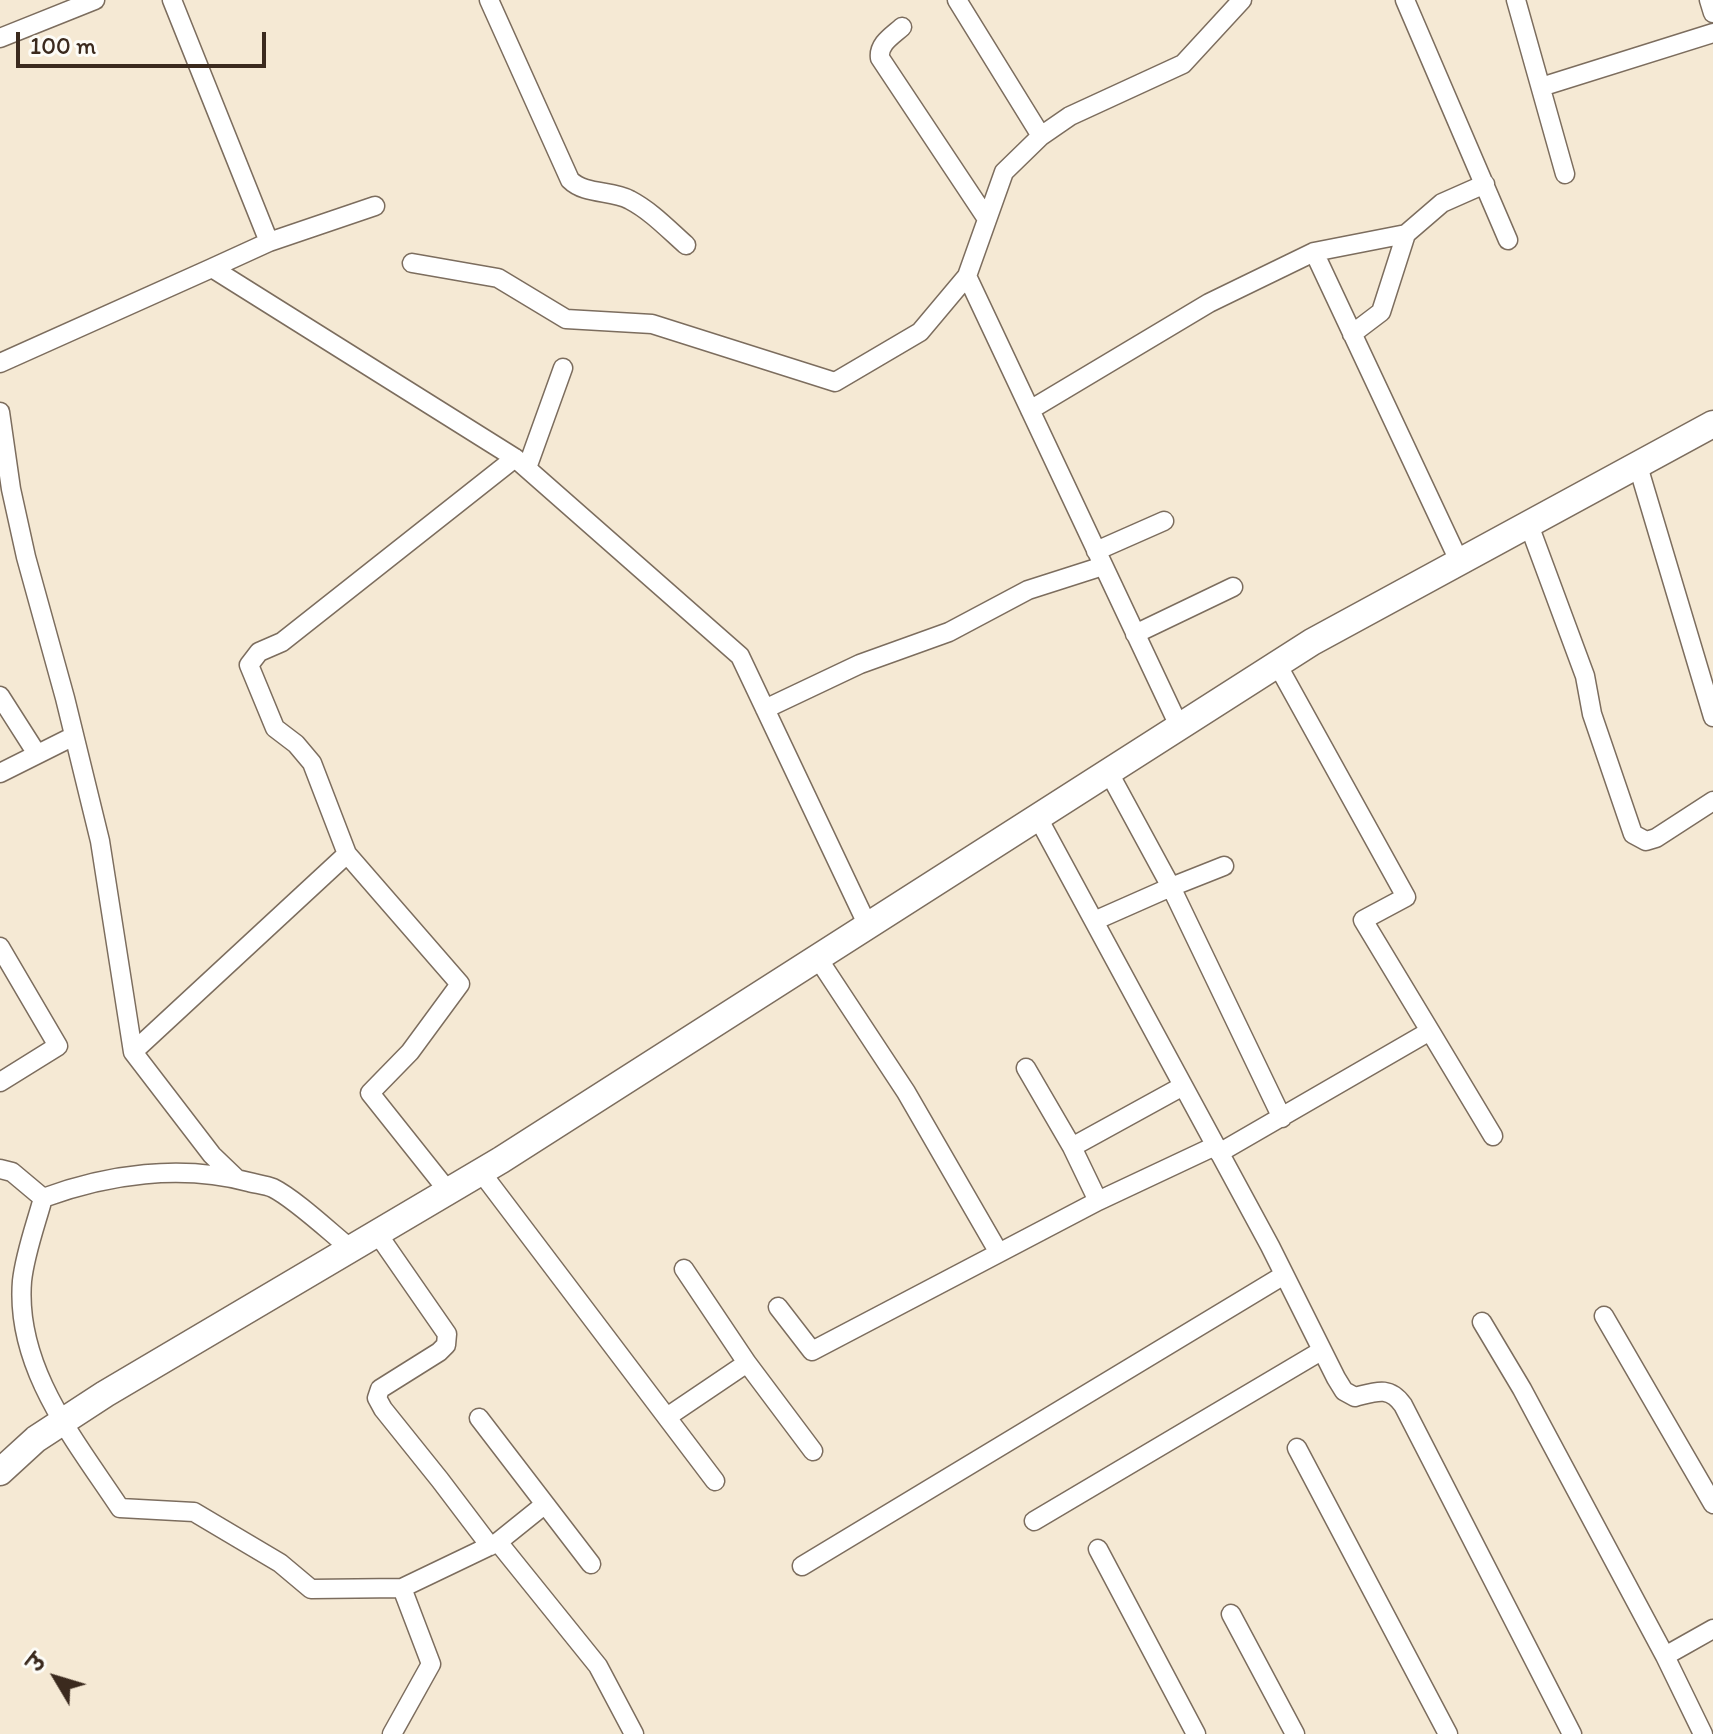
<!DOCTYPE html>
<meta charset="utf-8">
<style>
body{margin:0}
#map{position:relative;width:1713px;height:1734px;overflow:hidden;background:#f5e9d4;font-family:Itim,"Playpen Sans Deva",sans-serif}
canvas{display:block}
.north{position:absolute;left:16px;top:1638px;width:80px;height:80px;-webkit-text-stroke:6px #fdfcf7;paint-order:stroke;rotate:308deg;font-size:22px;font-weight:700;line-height:32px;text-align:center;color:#3b2a1e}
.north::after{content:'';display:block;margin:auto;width:28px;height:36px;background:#3b2a1e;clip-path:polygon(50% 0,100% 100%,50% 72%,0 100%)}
.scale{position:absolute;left:16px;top:32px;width:250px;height:36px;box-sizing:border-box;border:4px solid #3b2a1e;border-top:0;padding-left:10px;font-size:24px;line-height:28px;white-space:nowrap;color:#3b2a1e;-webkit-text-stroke:6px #fdfcf7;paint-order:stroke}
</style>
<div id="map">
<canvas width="1713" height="1734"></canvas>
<div class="north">उ</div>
<div class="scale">100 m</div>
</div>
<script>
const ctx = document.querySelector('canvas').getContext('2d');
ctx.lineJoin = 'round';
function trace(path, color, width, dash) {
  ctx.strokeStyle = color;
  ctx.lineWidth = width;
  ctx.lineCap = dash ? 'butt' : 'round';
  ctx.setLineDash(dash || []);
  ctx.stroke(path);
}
const street = new Path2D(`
 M172,0L269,242
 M489,0L570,180C585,195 612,190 630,200C651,211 668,229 686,245
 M957,0L1041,136
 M1405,0L1508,240
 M1516,0L1565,174
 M1709,0L1713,13
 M902,27C892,36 878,44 880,58L987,219
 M0,38L95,0
 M1541,87L1713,33
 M1314,252L1460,563
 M412,263L498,278L566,319L652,324L835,382L920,332L967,276L1004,172L1041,136L1070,116L1183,64L1242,0
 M212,268L269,242L375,206
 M967,276L1179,726
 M1352,334L1381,312L1406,234
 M0,363L212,268L515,458L740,656L867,924
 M1030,410L1209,303L1314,252L1406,234L1442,203L1485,184
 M0,412L11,489L26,557L65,698L100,841L133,1052L212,1155L236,1178
 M1638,466L1713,717
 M527,468L563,368
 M1529,525L1585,676L1592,714L1633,834L1646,841L1656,838L1713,801
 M1096,551L1164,521
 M1135,634L1233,587
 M1277,664L1406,897L1363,920L1430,1031
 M0,696L37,754
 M765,709L860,664L949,632L1028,590L1103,566
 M1108,771L1171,887L1224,866
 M0,773L74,736
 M1037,816L1270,1246L1336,1378L1344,1391L1355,1397C1375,1392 1389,1385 1403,1405L1572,1734
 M347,854L460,984L410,1052L370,1093L448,1191
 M1094,921L1171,887L1282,1118
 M0,947L58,1046L0,1082
 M817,957L906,1092L999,1253
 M133,1052L347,854L312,763L296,744L275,728L249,665L259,652L282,642L515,458
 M1026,1068L1072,1147L1098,1201
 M1072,1147L1183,1086
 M1219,1153L1430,1031L1493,1136
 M0,1169L12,1172L43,1198C108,1174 181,1164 249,1182C256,1184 266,1185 273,1188C295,1199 330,1232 351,1249
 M481,1172L715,1481
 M43,1198C36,1224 25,1253 22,1281C15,1368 75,1440 120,1508L194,1512L280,1563L311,1589L402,1588L498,1542L598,1666L634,1734
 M377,1233L447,1334L446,1345L439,1352L380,1389L377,1398L383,1409L440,1480L490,1546
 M778,1307L812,1351L1098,1201L1215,1146
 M1604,1316L1713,1504
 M1482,1322L1522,1389L1665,1656
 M747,1363L813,1451
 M667,1417L747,1363L684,1269
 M479,1418L591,1564
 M1297,1448L1448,1734
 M1034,1521L1321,1351
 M498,1542L544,1505
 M1098,1549L1196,1734
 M802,1566L1284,1275
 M1231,1614L1295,1734
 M392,1734L431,1664L402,1588
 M1703,1734L1665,1656L1713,1629`);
const secondary = new Path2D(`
 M0,1472L36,1439L105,1394L501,1160L1312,642L1713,424`);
trace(street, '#7c6d5e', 21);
trace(secondary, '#7c6d5e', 29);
trace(street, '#fff', 18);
trace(secondary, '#fff', 26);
</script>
